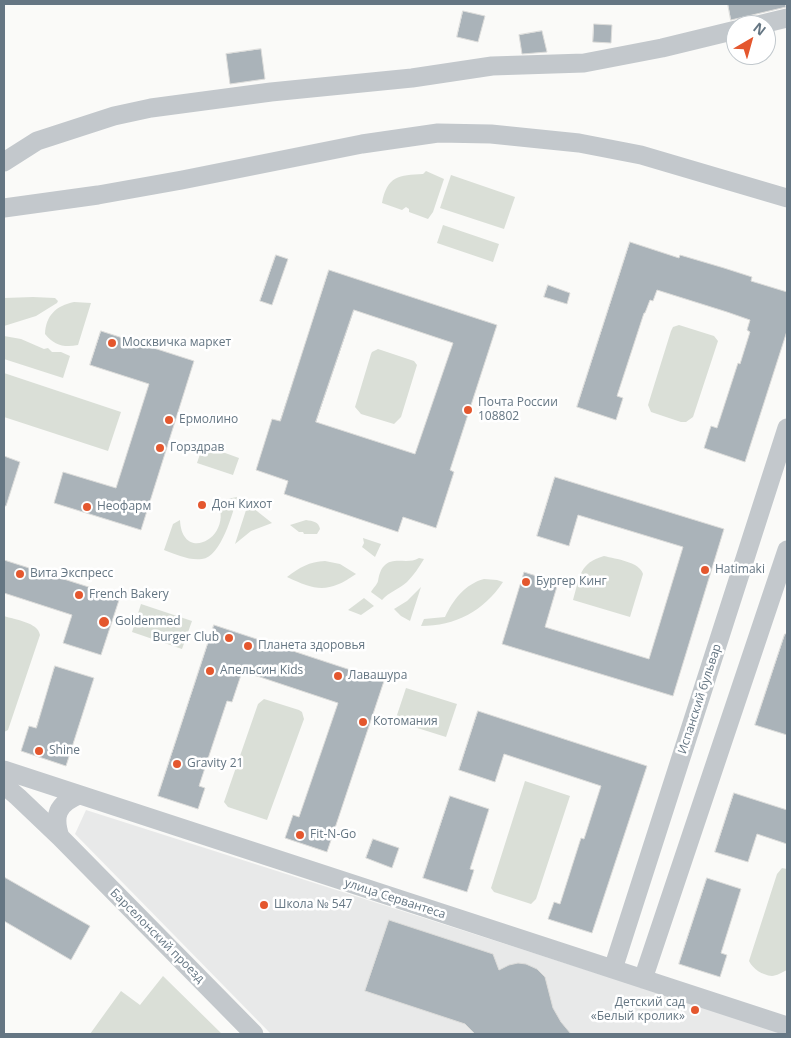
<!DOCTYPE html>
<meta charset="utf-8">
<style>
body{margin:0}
#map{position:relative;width:791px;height:1038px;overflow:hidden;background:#fafaf8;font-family:"Open Sans",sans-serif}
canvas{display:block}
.frame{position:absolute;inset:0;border:5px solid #657683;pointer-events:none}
.north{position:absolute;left:726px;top:15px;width:50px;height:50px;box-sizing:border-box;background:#fff;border:1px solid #c1c8cd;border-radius:50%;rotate:38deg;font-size:14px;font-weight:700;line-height:20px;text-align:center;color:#657683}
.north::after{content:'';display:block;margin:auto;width:18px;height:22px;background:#e4572e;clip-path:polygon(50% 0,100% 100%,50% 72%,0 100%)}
</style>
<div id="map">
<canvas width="791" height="1038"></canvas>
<div class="frame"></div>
<div class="north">N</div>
</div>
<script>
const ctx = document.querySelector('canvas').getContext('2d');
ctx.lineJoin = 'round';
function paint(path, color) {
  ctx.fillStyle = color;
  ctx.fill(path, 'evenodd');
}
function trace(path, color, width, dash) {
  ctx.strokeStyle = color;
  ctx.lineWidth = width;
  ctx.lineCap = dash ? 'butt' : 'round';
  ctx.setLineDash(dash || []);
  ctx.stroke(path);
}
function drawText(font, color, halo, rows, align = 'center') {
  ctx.font = font + ' "Open Sans",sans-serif';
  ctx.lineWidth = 5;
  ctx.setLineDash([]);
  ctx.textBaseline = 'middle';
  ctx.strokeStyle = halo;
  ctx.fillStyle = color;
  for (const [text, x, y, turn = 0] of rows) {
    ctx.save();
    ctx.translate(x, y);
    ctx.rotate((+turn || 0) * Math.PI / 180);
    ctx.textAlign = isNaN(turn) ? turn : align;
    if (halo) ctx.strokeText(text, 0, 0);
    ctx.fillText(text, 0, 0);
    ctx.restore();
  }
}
paint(new Path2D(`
 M86,810L787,1034H271L75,834Z`), '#e8e9e9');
paint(new Path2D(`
 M426,171L444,179L433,212L428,219L409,212V209L406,207L402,210L382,203C387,176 399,175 423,174Z
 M451,175L515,197L504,229L440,208Z
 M443,225L499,244L493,262L437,243Z
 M33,297L55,298L58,301L57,303L36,316L4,326V298Z
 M74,302L91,303L78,345C64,348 54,345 45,334C46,315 56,306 74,302Z
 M679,325L714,336L718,341L693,417L686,422H681L651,412L648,405L671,331L673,327Z
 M4,336L21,339L44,349L48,348L52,352H61L70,356L63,378L4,359Z
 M378,349L414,361L417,365L401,417L394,424L361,414L355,407L371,354L372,352Z
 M4,373L121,412L108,451L4,417Z
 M203,445L239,458L233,475L197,463Z
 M237,497C233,513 221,557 202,559C190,561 175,554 164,550L173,524L180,520C182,565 235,537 217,501Z
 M248,504L272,523L251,531L235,544Z
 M306,520C313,521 319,522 320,529L317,534H304L303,532H299L290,525Z
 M363,538L381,544L375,557L362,547L364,543Z
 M604,556C616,559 640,562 643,574L630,617L573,600C580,577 579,563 604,556Z
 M419,558L424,559C419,567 414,575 407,582C399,589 389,592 382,600L371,592C373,588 377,585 378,581C379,576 380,570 384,566C393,556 408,565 419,558Z
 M325,561L340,564L356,574C329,593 316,591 287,577C300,567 309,562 325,561Z
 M484,579L497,580L503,582C484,611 455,626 421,626L424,619L445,617C453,600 465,584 484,579Z
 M421,587L410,621L401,616L394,609L407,601Z
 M364,598L374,606L361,615L348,610Z
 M141,604L192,621L182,649L132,632Z
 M4,616C15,620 38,622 40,635L8,730L4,732Z
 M406,688L457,704L446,737L395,721Z
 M264,699L299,710L302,712L304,719L267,820L228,807L224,802L258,704Z
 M525,781L570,796L536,899L531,904L494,892L491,888Z
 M782,868L787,869V970C783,972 776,976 772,976C762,975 753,969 749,961L777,874Z
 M163,976L222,1034H90L121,991L140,1005Z`), '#dadfd7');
const building = new Path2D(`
 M728,4H785L786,7L731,20Z
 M463,11L485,16L478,42L457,37Z
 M594,24L612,25L611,43L593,42Z
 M542,31L547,52L522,54L519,35Z
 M261,49L265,79L230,84L226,54Z
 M630,242L679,258L680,255L724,268L752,277L751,281L787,292V331L745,462L704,448L711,426L717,428L738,363L740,364L750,332L747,330L750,320L727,312L657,290L653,301L650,300L645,313H644L617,396L623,398L616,420L577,407Z
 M276,255L288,259L272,305L260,301Z
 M329,270L497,325L450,470L454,472L436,528L403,517L398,532L284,494L288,481L256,470L272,419L280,421ZM354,310L453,343L415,454L316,422Z
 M548,285L570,293L567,304L544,297Z
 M101,331L194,361L141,530L54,503L63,472L116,488L149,384L90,365Z
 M4,456L20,462L6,506H4Z
 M555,477L724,529L673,696L502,644L524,572L558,583L545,627L649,659L683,547L578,515L569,546L537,536Z
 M4,560L120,597L101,655L63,643L72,615L4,593Z
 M214,625L384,681L327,852L285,838L293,815L299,817L338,703L257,676L242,672L232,702L227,701L199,786L205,788L198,809L158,796Z
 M785,634H787V735L755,725Z
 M55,666L94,678L66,766L21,751L29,726L36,728Z
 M478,711L647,766L592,933L548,919L554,902L560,904L581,838L584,839L601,786L504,754L495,782L459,770Z
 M734,793L787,810V844L757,834L748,862L715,852Z
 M450,796L489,809L470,869L474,870L467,892L423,878Z
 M373,839L399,848L392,868L366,858Z
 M4,877L90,926L71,960L4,921Z
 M707,878L741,889L721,953L727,955L720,977L679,964Z
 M389,920L493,954L499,970L509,965L518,963L526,964L537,969L545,977L553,1008L561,1022L571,1034H475L465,1024L365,991Z`);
paint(building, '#aab3b9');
trace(building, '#dcdcda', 1);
trace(new Path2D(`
 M758,25L787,18
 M4,162L37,141L114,116L151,108L271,92L412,78L492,66L584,63L662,48L736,30
 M4,208L98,195L182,180L362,144L438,133L491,134L579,143L641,155L787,198
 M4,770L787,1026
 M4,785L18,797L60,837L254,1034
 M60,837C53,816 57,804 79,795
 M613,969L787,428
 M643,979L787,550`), '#c3c8cc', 19);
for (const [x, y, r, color] of [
 [112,343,5,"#e4572e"],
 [468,410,5,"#e4572e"],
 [169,420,5,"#e4572e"],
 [160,448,5,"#e4572e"],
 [202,505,5,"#e4572e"],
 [87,507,5,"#e4572e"],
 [705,570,5,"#e4572e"],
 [20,574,5,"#e4572e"],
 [526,582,5,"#e4572e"],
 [79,595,5,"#e4572e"],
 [104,622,6,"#e4572e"],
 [229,638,5,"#e4572e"],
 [248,646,5,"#e4572e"],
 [210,671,5,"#e4572e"],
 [338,676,5,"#e4572e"],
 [363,722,5,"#e4572e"],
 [39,751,5,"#e4572e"],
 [177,764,5,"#e4572e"],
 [300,835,5,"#e4572e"],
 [264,905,5,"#e4572e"],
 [695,1010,5,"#e4572e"]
]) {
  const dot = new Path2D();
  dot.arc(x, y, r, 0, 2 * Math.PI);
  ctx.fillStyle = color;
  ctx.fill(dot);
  trace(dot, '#fff', 2);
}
drawText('12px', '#657683', '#fff', [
 ["Москвичка маркет",122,343],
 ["Почта России",478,403],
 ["108802",478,417],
 ["Ермолино",179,420],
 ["Горздрав",170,448],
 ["Дон Кихот",212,505],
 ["Неофарм",97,507],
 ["Hatimaki",715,570],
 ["Вита Экспресс",30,574],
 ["Бургер Кинг",536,582],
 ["French Bakery",89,595],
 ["Goldenmed",115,622],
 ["Burger Club",219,638,"right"],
 ["Планета здоровья",258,646],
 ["Апельсин Kids",220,671],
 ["Лавашура",348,676],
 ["Котомания",373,722],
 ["Shine",49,751],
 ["Gravity 21",187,764],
 ["Fit-N-Go",310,835],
 ["Школа № 547",274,905],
 ["Детский сад",685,1003,"right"],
 ["«Белый кролик»",685,1017,"right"]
], 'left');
drawText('12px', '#657683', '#fff', [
 ["Испанский бульвар",700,699,-72],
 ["улица Сервантеса",395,899,18],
 ["Барселонский проезд",157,936,45]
]);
</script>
